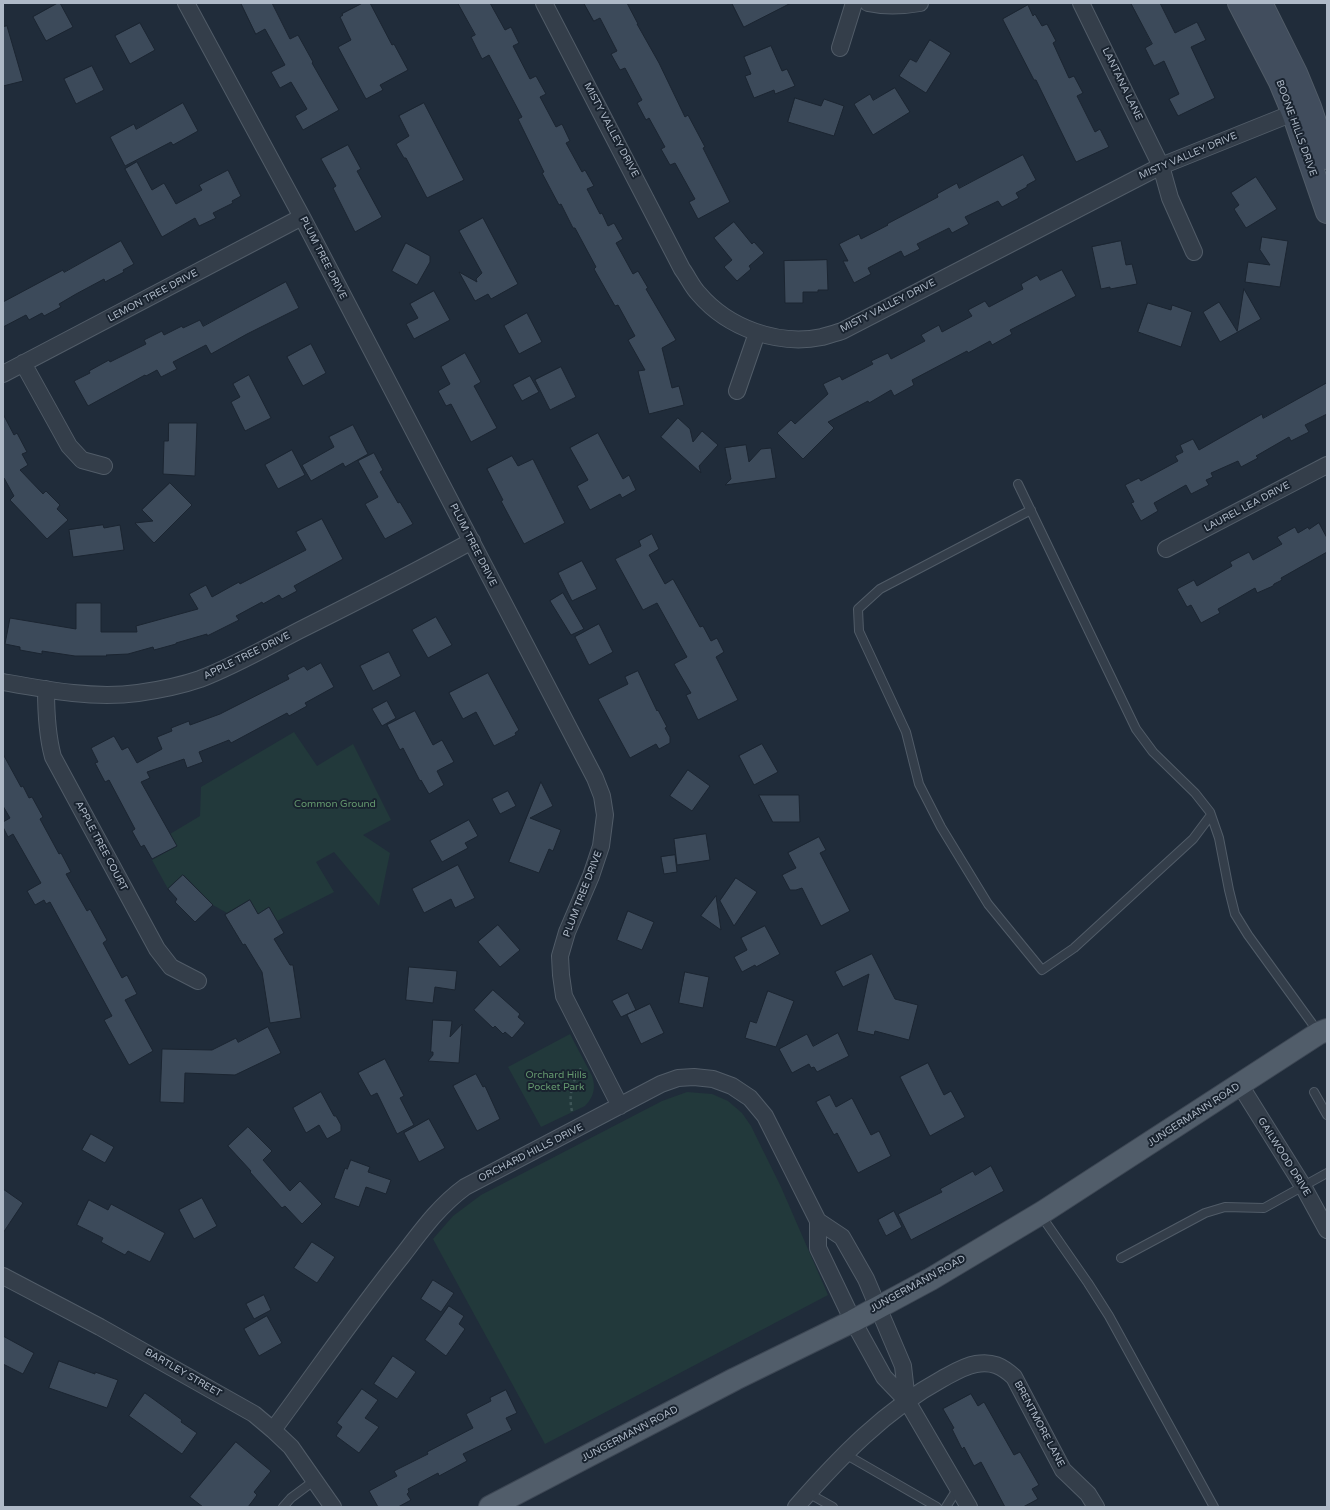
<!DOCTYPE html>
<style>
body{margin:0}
#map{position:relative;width:1330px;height:1510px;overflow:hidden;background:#202c3a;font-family:"Varela Round",sans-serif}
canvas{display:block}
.frame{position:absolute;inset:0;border:4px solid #aeb9c7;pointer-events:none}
</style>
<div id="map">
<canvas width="1330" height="1510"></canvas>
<div class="frame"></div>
</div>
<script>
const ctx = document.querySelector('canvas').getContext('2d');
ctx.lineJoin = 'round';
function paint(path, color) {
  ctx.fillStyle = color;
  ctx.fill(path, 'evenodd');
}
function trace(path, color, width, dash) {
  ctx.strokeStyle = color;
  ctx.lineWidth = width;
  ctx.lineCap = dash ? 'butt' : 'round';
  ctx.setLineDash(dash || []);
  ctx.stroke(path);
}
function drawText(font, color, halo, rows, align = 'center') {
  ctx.font = font + ' "Varela Round",sans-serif';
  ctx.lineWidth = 4;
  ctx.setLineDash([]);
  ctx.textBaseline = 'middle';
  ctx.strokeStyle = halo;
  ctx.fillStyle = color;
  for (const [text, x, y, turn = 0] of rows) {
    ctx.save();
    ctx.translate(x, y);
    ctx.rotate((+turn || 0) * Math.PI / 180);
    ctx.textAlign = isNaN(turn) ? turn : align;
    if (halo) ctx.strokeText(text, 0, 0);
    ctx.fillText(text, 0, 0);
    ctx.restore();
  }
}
paint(new Path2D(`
 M294,732L317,766L353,744L391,820L363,835L390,853L379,906L334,852L316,862L334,892L277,921L269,907L258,914L250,900L227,913L213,905L184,875L168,889L152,860L177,846L170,834L200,816L201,787Z
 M570,1034L592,1076C596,1087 594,1097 585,1106L541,1127L508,1067Z
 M687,1092L712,1094L728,1101L742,1113L751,1126L781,1187L828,1295L545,1444L433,1239L453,1216L481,1195L662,1101Z`), '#22393b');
const building = new Path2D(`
 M58,3H60L73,27L46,41L33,17Z
 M241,3H272L290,39L298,35L313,62L312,63L339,110L303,130L295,116L307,109L291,82L280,88L271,72L285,65L265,29L256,34Z
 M363,3H370L392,45L394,44L408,70L380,85L383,90L366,99L338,47L351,40L340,17L343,15L342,14Z
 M458,3H490L505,30L511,27L519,43L513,46L530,79L536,76L546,94L540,97L556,127L562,124L570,141L566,143L582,172L585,170L594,186L587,189L600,214L602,213L608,226L614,223L623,239L616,243L633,274L638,271L648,288L646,289L676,340L662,348L672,388L679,386L684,405L649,414L638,371L645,370L628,340L635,336L618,305L615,306L594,269L596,267L575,228H573L561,204L559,205L542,173L544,172L518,119L522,117L489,55L482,59L471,37L475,35Z
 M584,3H627L638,24H637L659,63L685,117L688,115L705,147L703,148L730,202L698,219L689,202L695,199L675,163L670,165L661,149L665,147L649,118L646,120L637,103L642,100L625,68L620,70L611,54L617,51L600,18L594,21Z
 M732,3H791L744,27Z
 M1131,3H1160L1175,33L1197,22L1206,40L1191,47L1215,98L1178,116L1169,99L1179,94L1164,61L1154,66L1145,48L1152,44Z
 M1028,5L1033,16L1035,14L1042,26L1047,24L1056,41L1053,43L1069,78L1074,76L1083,93L1077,96L1095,132L1100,129L1109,147L1076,162L1036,80H1034L1003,20V19Z
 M140,23L155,50L130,64L115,36Z
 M7,26L23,81L3,86V27Z
 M930,40L951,53L926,93L899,76L910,59L916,62Z
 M771,46L782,71L787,69L795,86L775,94L774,90L754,98L745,76L751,74L744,57Z
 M92,66L104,90L76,104L64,79Z
 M895,88L910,112L873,135L854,104L870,94L873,100Z
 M795,98L821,106L824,99L844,106L834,136L788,122Z
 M183,103L198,131L173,145L171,142L125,166L110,137L134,124L136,129Z
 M424,103L464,180L427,198L406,158H404L396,144L409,136L399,116Z
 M348,145L361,169L357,171L382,217L355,232L333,188L336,186L321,159Z
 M1023,155L1036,180L1027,185V187L1016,193L1019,198L1002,207L998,201L965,217L969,224L952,233L949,228L917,244L920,249L904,257L901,251L868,268L871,274L854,283L843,261H848L839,244L859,234L861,239L888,225L887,224L938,197L937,194L957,183L959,188Z
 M137,162L152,190L164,183L176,204L202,190L199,185L228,170L241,196L232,201L233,203L213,213L216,218L199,226L195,218L162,237L125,169Z
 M1256,177L1277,209L1246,228L1234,209L1239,205L1231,193Z
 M483,218L518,284L491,299L488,294L475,301L459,272L477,282L476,279L482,273L459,231Z
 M734,222L752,244L754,242L764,253L749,266L751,269L737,281L724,267L732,260L714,238Z
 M1262,237L1288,241L1280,287L1245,282L1248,262L1270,265L1260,250Z
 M121,241L134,264L123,270L124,272L105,282L104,279L76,294L59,304L61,307L44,316L42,313L29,320L26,315L3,327V302L63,270L64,272Z
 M1121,241L1126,265L1132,264L1137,284L1110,289V287L1101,289L1092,247Z
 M406,243L430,256V262L417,285L392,271Z
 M827,260L828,290H818V292H803V303H785L784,261Z
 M1062,270L1076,296L1010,330L1012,334L992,345L990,341L968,353L967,351L912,380L914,385L894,396L891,390L869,403L868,401L828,422L834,428L803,459L777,433L791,420L795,424L828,394L823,384L840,376L842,380L873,364L871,361L888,353L891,359L925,341L921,335L939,325L942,332L972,316L968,310L985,301L989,307L1023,289L1021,284L1037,275L1040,280Z
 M286,282L299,308L247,334L211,354L206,345L173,362L177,369L161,377L157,370L146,376L145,375L88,406L74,381L90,373L89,371L109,360L110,362L146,344L144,340L162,331L164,335L182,326L183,328L200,320L203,326Z
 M1244,289L1261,319L1220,342L1203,312L1219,302L1237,331Z
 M434,291L450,320L414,339L406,324L418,318L410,304Z
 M1148,303L1171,310L1172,305L1192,312L1181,347L1138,332Z
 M527,313L542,342L519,354L504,326Z
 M311,344L326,373L303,386L287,357Z
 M465,353L481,382L474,386L497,428L471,442L451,404L446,406L438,391L450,384L441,367Z
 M561,367L576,397L550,410L535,380Z
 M249,375L271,418L245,431L231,402L240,397L233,384Z
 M530,376L539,392L522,401L513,385Z
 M1327,383V414L1305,425L1309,432L1291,441L1289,437L1256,456L1258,458L1241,467L1238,461L1211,473L1213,477L1206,480L1209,485L1191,494L1186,485L1154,503L1158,511L1141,521L1131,503L1134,502L1125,485L1139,478L1141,481L1178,461L1175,456L1183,452L1180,445L1193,439L1199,450L1262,414L1263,418Z
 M3,414L14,435L17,433L27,452L22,454L28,465L20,470L43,494L46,491L60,505L57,509L68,520L47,539L10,500L14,496L4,478L3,479Z
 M678,418L690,429L693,442L702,431L718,445L699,466L701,473L661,437Z
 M169,423H197L195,476L163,474L164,441H168Z
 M353,425L368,454L345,467L343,463L311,481L302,465L334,447L329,437Z
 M598,433L623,479L629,475L636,490L622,498L620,494L590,510L577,486L588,480L570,448Z
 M746,445L749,462L761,449L771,448L776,478L725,485L731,479L725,448Z
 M292,450L305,475L278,489L265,465Z
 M374,453L383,470L380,472L398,503L400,502L413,524L385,539L365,504L378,497L358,461Z
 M512,456L518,466L533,459L565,523L524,544L501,501L503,500L487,469Z
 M170,483L192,505L154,543L135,523L153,521L142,510Z
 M322,519L343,559L294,586L297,591L282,599L279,595L263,604L262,602L236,616L239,620L207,636V634L176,643V644L154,650L153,647L128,654L106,655L107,656H75L42,651V654L20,650V647L5,644L10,618L76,629V603H101V632H137L136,626L198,609L189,594L206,585L212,597L239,582L240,584L306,550L296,532Z
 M1319,523L1327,538V552L1281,578L1282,580L1274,584L1273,586L1257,593L1255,588L1218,609L1220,613L1201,623L1191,605L1187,607L1177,589L1194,580L1197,586L1232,566L1230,562L1249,552L1253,560L1282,544L1277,537L1295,527L1298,533L1308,527L1309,529Z
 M103,525L104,528L120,525L124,550L73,557L69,530Z
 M652,534L659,549L649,555L665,584L673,579L700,627L703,626L711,641L717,638L724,652L716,657L738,700L698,720L686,695L691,693L674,664L687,657L657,603L643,610L615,559L641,546L639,541Z
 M582,561L597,589L572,601L558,573Z
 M563,593L584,629L571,635L550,601Z
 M436,617L452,645L428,658L412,630Z
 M599,624L613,652L589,665L575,637Z
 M389,652L401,676L373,691L360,666Z
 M321,663L334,687L305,703L307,706L289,716L287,713L231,743L229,740L199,752L203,762L187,768L184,759L147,772L150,778L141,782L177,846L152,859L144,845L141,847L132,831L135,829L109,780L105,782L95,763L98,762L91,748L114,736L122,750L128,747L137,763L162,749L157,737L172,731L171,728L189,721L190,725L220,714L289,679L287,675L304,666L307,670Z
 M638,671L657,711L658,710L667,727L665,728L670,737V743L659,749L656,744L630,758L598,699L628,684L625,677Z
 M488,673L519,730L515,733L516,735L494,746L476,712L463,719L449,693Z
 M387,701L396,718L382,726L372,709Z
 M415,711L433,745L442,740L454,762L437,771L444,785L429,794L421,780L420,781L403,748L400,750L387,725Z
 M762,744L778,772L754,785L739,756Z
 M3,754L21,787L23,786L29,798L32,797L43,817L40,819L59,854L61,853L71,872L66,874L87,911L90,909L107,940L103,943L122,978L127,975L137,994L125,1000L153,1051L129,1065L104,1020L112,1016L50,902L46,904L44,900L35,905L27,891L41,883L13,834L8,837L3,827V822L10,818L3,806Z
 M688,770L710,786L692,811L670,796Z
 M541,782L553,806L530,818L561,830L553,851L549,849L539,873L509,862Z
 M508,791L516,806L500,814L492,799Z
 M759,795H799L800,822H773Z
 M469,820L478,836L465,843L468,848L442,862L430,841Z
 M706,834L710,860L677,865L674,839Z
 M819,837L826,850L820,853L850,911L821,926L802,888L796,890H790L782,875L796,868L788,853Z
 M675,855L677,872L664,874L661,857Z
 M458,865L475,898L455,908L451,899L424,913L412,889Z
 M183,875L213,905L195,922L175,902L177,899L168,889Z
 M736,878L757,892L734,926L720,901Z
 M716,896L721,930L701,916Z
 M250,900L258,914L269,907L284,933L274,939L290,965H293L301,1018L270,1023L262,972L245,944L243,945L225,915Z
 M628,911L654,922L642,950L617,940Z
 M498,925L520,950L500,967L478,942Z
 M765,926L780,954L756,967L755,965L742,972L734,957L747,950L741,938Z
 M872,954L895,999L918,1005L909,1040L875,1031L874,1035L857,1031L869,974L843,987L835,972Z
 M409,967L457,971L455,990L435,987L433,1003L406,1000Z
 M685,972L709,977L703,1008L679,1003Z
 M493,990L520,1014L518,1017L525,1023L512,1038L505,1032L503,1034L495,1026L493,1028L474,1010Z
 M768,991L794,1001L776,1047L745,1038L750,1021L756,1023Z
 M628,993L636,1010L621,1017L612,1001Z
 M650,1004L664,1033L641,1044L627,1015Z
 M433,1020L452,1021L450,1037L462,1024L459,1063L428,1061L433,1055V1052H431Z
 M268,1027L281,1053L235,1075L185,1073L184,1103L160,1102L162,1049L212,1050L236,1038L238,1042Z
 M838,1033L849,1056L817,1072L814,1067L811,1068L809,1064L792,1073L779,1049L807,1034L813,1046Z
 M385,1059L404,1096L400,1098L414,1125L397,1134L377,1093L371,1096L358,1073Z
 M928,1063L944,1095L951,1091L965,1117L930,1136L900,1077Z
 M476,1074L483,1087L485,1086L500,1119L477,1131L453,1086Z
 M321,1092L334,1116H336L341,1125V1131L327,1139L319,1125L306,1133L293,1108Z
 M830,1095L836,1107L852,1098L871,1135L879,1131L891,1156L858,1173L837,1133L834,1135L816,1102Z
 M429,1119L445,1148L419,1162L404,1133Z
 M248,1127L272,1151L263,1160L290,1191L300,1181L322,1204L302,1224L285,1206L282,1208L250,1172L251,1171L228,1146Z
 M91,1134L114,1147L105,1163L82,1150Z
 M351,1160L370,1167L368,1172L391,1180L386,1194L366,1187L359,1207L334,1198L345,1168L347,1169Z
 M991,1166L1004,1191L911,1240L898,1214L942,1192L940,1189L973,1171L975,1175Z
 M3,1189L23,1203L3,1233Z
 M202,1198L217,1226L194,1239L179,1210Z
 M89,1200L108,1210L111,1204L165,1233L150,1262L128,1251L125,1255L101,1242L103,1238L77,1225Z
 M894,1211L902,1227L886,1236L878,1220Z
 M312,1242L335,1257L317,1283L294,1268Z
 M433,1280L454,1293L441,1312L421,1299Z
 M264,1295L271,1310L254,1319L246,1304Z
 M449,1306L464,1316L459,1324L465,1329L446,1356L425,1340Z
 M267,1316L282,1343L259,1356L244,1329Z
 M3,1336L34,1353L23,1374L3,1364Z
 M393,1356L416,1372L397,1399L374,1384Z
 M59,1361L95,1374V1372L118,1380L107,1408L49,1388Z
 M362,1389L378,1400L365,1418L379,1427L359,1453L336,1436L342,1427L337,1423Z
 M506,1390L517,1413L506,1418L512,1430L463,1454L467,1461L439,1476L438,1473L408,1489L409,1492L407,1494L411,1500L398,1507H378L369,1491L397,1476L394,1471L428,1454L427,1452L473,1428L466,1414L491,1401L490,1398Z
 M145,1393L182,1420L181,1422L197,1433L182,1454L129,1416Z
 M971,1394L978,1406L984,1402L1014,1455L1020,1452L1039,1485L1032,1489L1038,1499L1023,1507H1005L981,1462L974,1466L964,1447L962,1449L952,1429L954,1428L943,1409Z
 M236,1442L271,1471L254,1492L257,1495L248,1507H203L190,1497Z`);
paint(building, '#3c4a5a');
trace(building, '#1b2531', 1);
const lane = new Path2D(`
 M1018,484L1136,729L1153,752L1195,793L1210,812L1219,838L1229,890L1235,914L1248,935L1319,1033
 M1031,510L880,589L858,609L859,631L906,732L919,784L941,827L988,904L1042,970L1074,948L1193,839L1211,815
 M1314,1092L1327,1115
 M1040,1214L1088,1283L1109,1316L1214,1507
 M1121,1258L1205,1213L1225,1207L1264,1208L1327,1173
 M845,1454L937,1507
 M808,1493L833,1507
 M283,1507L291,1498L315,1480
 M946,1507L958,1488`);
const street = new Path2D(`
 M186,3L302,217L595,778L602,796L605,815L601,846L591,876L567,932L560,956L561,975L564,996L620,1106
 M544,3L682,269C688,277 692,287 699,294C728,328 778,346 822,337C829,335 836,333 842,331L1161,166L1303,109
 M868,3C886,7 903,6 920,3
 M1081,3L1161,166L1170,198L1194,252
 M840,48L854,3
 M23,363L69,446L82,460L104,466
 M3,374L302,217
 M737,391L757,333
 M1166,549L1327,465
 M3,682C47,690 93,699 138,693C159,690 180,686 200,679C234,666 267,647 300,630C358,601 415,572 472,541
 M46,689C46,713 47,735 53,757L157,949L171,967L198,981
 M1240,1085L1303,1186L1327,1230
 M818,1221L842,1237L866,1279L903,1366L907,1401
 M3,1276L100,1327L254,1414L273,1430L291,1447L333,1507
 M273,1430C316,1372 357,1312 402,1256C422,1230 439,1206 465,1187L661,1084L678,1078L694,1077L713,1079L732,1086L750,1098L765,1116L818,1221V1248L853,1321L884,1377L907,1401L969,1507
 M796,1507C839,1458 885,1410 942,1379C953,1373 964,1366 976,1364C992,1361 1002,1366 1014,1377L1063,1470L1088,1494L1096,1507`);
const secondary = new Path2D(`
 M1239,3L1280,82L1293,113L1327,212
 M1261,3L1296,73L1310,107L1327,158`);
const primary = new Path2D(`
 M490,1507L735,1379L853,1321L931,1279L1043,1212L1319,1033L1327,1030`);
trace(lane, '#515c68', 10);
trace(street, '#515c68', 18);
trace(secondary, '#515c68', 24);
trace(primary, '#3d4754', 24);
trace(new Path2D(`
 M572,1111C568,1096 573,1078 582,1067`), '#3f5658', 2.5, [3, 3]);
trace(lane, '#343e4a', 8);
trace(street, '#343e4a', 16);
trace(secondary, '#414d5d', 22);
trace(primary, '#515d6a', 22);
drawText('10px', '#aeb9c7', '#19232f', [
 ["LANTANA LANE",1122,84,64],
 ["BOONE HILLS DRIVE",1296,128,70],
 ["MISTY VALLEY DRIVE",611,130,62],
 ["MISTY VALLEY DRIVE",1188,156,-23],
 ["PLUM TREE DRIVE",323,258,63],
 ["LEMON TREE DRIVE",153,296,-28],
 ["MISTY VALLEY DRIVE",888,306,-27],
 ["LAUREL LEA DRIVE",1247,507,-28],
 ["PLUM TREE DRIVE",473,545,63],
 ["APPLE TREE DRIVE",247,656,-26],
 ["APPLE TREE COURT",101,846,62],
 ["PLUM TREE DRIVE",583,894,-69],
 ["JUNGERMANN ROAD",1194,1115,-33],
 ["ORCHARD HILLS DRIVE",531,1153,-27],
 ["GAILWOOD DRIVE",1284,1157,58],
 ["JUNGERMANN ROAD",918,1284,-29],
 ["BARTLEY STREET",183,1373,30],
 ["BRENTMORE LANE",1039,1424,62],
 ["JUNGERMANN ROAD",630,1434,-28]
]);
drawText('10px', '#64986e', '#19232f', [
 ["Common Ground",335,804],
 ["Orchard Hills",556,1075],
 ["Pocket Park",556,1087]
]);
</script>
